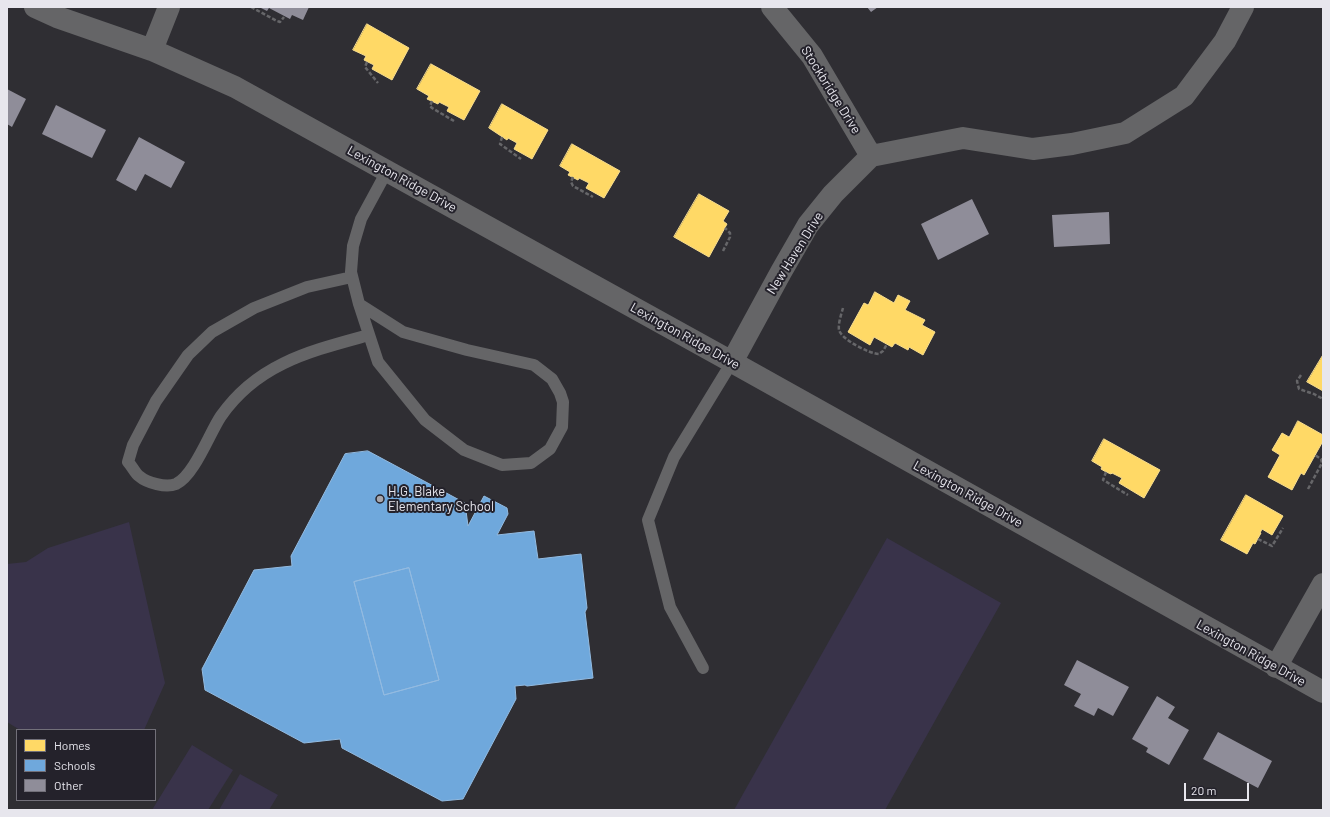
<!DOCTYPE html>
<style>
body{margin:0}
#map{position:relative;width:1330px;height:817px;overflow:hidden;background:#2f2e33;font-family:Barlow,sans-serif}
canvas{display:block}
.frame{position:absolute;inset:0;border:8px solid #e7e6ed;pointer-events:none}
.legend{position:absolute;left:16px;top:729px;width:140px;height:72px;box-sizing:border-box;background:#24222b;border:1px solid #727079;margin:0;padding:5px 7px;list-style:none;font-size:12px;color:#e7e6ed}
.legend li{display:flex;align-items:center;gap:8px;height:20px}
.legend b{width:20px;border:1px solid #727079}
.scale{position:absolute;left:1184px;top:783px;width:65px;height:18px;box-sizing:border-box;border:2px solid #e7e6ed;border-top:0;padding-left:5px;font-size:12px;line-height:14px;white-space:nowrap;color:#e7e6ed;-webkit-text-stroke:3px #24222b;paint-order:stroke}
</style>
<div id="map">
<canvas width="1330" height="817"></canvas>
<div class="frame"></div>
<ul class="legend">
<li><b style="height:11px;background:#ffd966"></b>Homes</li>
<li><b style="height:11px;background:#6fa8dc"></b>Schools</li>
<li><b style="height:11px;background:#8f8d99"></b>Other</li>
</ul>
<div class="scale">20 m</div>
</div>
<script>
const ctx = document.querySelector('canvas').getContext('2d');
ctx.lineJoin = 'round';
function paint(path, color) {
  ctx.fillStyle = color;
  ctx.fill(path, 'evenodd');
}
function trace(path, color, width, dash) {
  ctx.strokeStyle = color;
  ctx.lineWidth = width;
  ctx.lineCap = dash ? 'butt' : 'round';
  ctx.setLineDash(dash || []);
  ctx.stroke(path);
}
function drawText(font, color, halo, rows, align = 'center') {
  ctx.font = font + ' Barlow,sans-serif';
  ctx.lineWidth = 4;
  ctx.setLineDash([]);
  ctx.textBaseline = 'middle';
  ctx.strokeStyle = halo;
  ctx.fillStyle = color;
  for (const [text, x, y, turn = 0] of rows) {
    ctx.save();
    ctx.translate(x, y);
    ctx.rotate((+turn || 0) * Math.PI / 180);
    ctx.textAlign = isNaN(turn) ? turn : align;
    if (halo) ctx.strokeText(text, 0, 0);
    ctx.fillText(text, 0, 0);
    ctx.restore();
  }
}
paint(new Path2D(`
 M129,522L165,683L144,730H20L7,722V564L26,562L48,548Z
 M887,538L1001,603L885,810H734Z
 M192,745L233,770L208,810H152Z
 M240,774L278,795L269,810H219Z`), '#39334a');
const homes = new Path2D(`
 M367,24L409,48L392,80L372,69L374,65L364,60L366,56L353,50Z
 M431,64L480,91L464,120L447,111L449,107L439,102L438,104L427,99L429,96L417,89Z
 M502,104L548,130L532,159L514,149L517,143L508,138L507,140L489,128Z
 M572,144L620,171L604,198L586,188L589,183L579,178L578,180L568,175L570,172L560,166Z
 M699,194L729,211L723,221L727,224L709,257L674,237Z
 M875,292L894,303L898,295L910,301L905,310L925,320L922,325L935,332L923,355L909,347L908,350L895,343L892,347L874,337L870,345L848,332L864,303L868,305Z
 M1323,355V391L1307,382Z
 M1298,421L1323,435V441L1304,475L1301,473L1292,490L1268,477L1280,455L1272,450L1282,433L1289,437Z
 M1104,439L1160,470L1144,498L1119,483L1122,478L1112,473L1111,474L1106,472L1101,469L1102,467L1092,461Z
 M1246,495L1283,516L1272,535L1262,529L1260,533H1261L1255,544L1253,543L1247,554L1221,540Z`);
paint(homes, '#ffd966');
trace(homes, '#f8dd8e', 1);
const schools = new Path2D(`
 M368,451L465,503L468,526L484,496L507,508L508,514L497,535L534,531L538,559L581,554L587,608L585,612L593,678L527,686L525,685L515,686L516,699L463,799L442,801L342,748L340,739L304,743L205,690L202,669L254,570L292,566L291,556L345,454ZM409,568L439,680L384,695L354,582Z
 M409,568L439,680L384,695L354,582Z`);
paint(schools, '#6fa8dc');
trace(schools, '#93bbe1', 1);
paint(new Path2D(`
 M259,7H309L303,20L292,15L290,19L269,8L267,11Z
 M867,7H878L871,12Z
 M7,89L26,99L12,127L7,124Z
 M56,105L106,130L92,158L42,134Z
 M139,137L185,162L171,188L145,174L136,191L116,180Z
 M972,199L989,234L938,260L921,224Z
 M1109,212L1110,244L1054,247L1052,215Z
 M1077,660L1129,687L1113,716L1098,708L1094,716L1074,706L1081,694L1064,685Z
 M1157,696L1175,707L1168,718L1189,730L1169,765L1146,752L1148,748L1132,739Z
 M1218,732L1272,761L1258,788L1203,759Z`), '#8f8d99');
trace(new Path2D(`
 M251,7L277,21L280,22L284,17
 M367,62L365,67L378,83
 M432,101L430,106L432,108L454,121
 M502,137L500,144L521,159
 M573,177L571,182L573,186L593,197
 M723,251L730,237V233L725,228
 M843,308C841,315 838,324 839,330C842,340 870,354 879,354L883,351L887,344
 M1301,375L1297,381L1299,389L1314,394L1323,399
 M1106,472L1103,480L1105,481L1128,495
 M1308,489L1322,463L1321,459L1315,455
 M1258,539L1272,546L1283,528`), '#666669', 2.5, [4, 2]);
trace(new Path2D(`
 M352,277L307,287L254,308L212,332L188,355L156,401L133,445L128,462C132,466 135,473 139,476C147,483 166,488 176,484C194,476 210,432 221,416C258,363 311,351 369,335
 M359,304L403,332L467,350L534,365L552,379L560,393L563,402L562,427L550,449L531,463L502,465L464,450L425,420L378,362L359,304L351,272L353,246L361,219L387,171
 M703,668L670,607L648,520L674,457L732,362`), '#656567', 12);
trace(new Path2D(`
 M35,7L57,17L152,50L235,87L732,362L1323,692
 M772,7L812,56L871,156
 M152,50L169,7
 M732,362L781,272L808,225L833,194L871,156L963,138L1033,149L1072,144L1125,133L1184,96L1225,41L1243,7
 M1276,667L1323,584`), '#656567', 22);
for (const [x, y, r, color] of [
 [380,499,4,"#a7a6ac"]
]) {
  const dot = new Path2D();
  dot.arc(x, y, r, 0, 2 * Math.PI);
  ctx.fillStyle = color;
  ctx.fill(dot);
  trace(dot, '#24222b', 1.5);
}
drawText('13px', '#e7e6ed', '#24222b', [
 ["Stockbridge Drive",831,90,58],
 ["Lexington Ridge Drive",402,179,29],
 ["New Haven Drive",795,253,-58],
 ["Lexington Ridge Drive",685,336,29],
 ["Lexington Ridge Drive",968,494,29],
 ["Lexington Ridge Drive",1251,653,29]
]);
drawText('13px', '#e7e6ed', '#24222b', [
 ["H.G. Blake",388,492],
 ["Elementary School",388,507]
], 'left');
</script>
